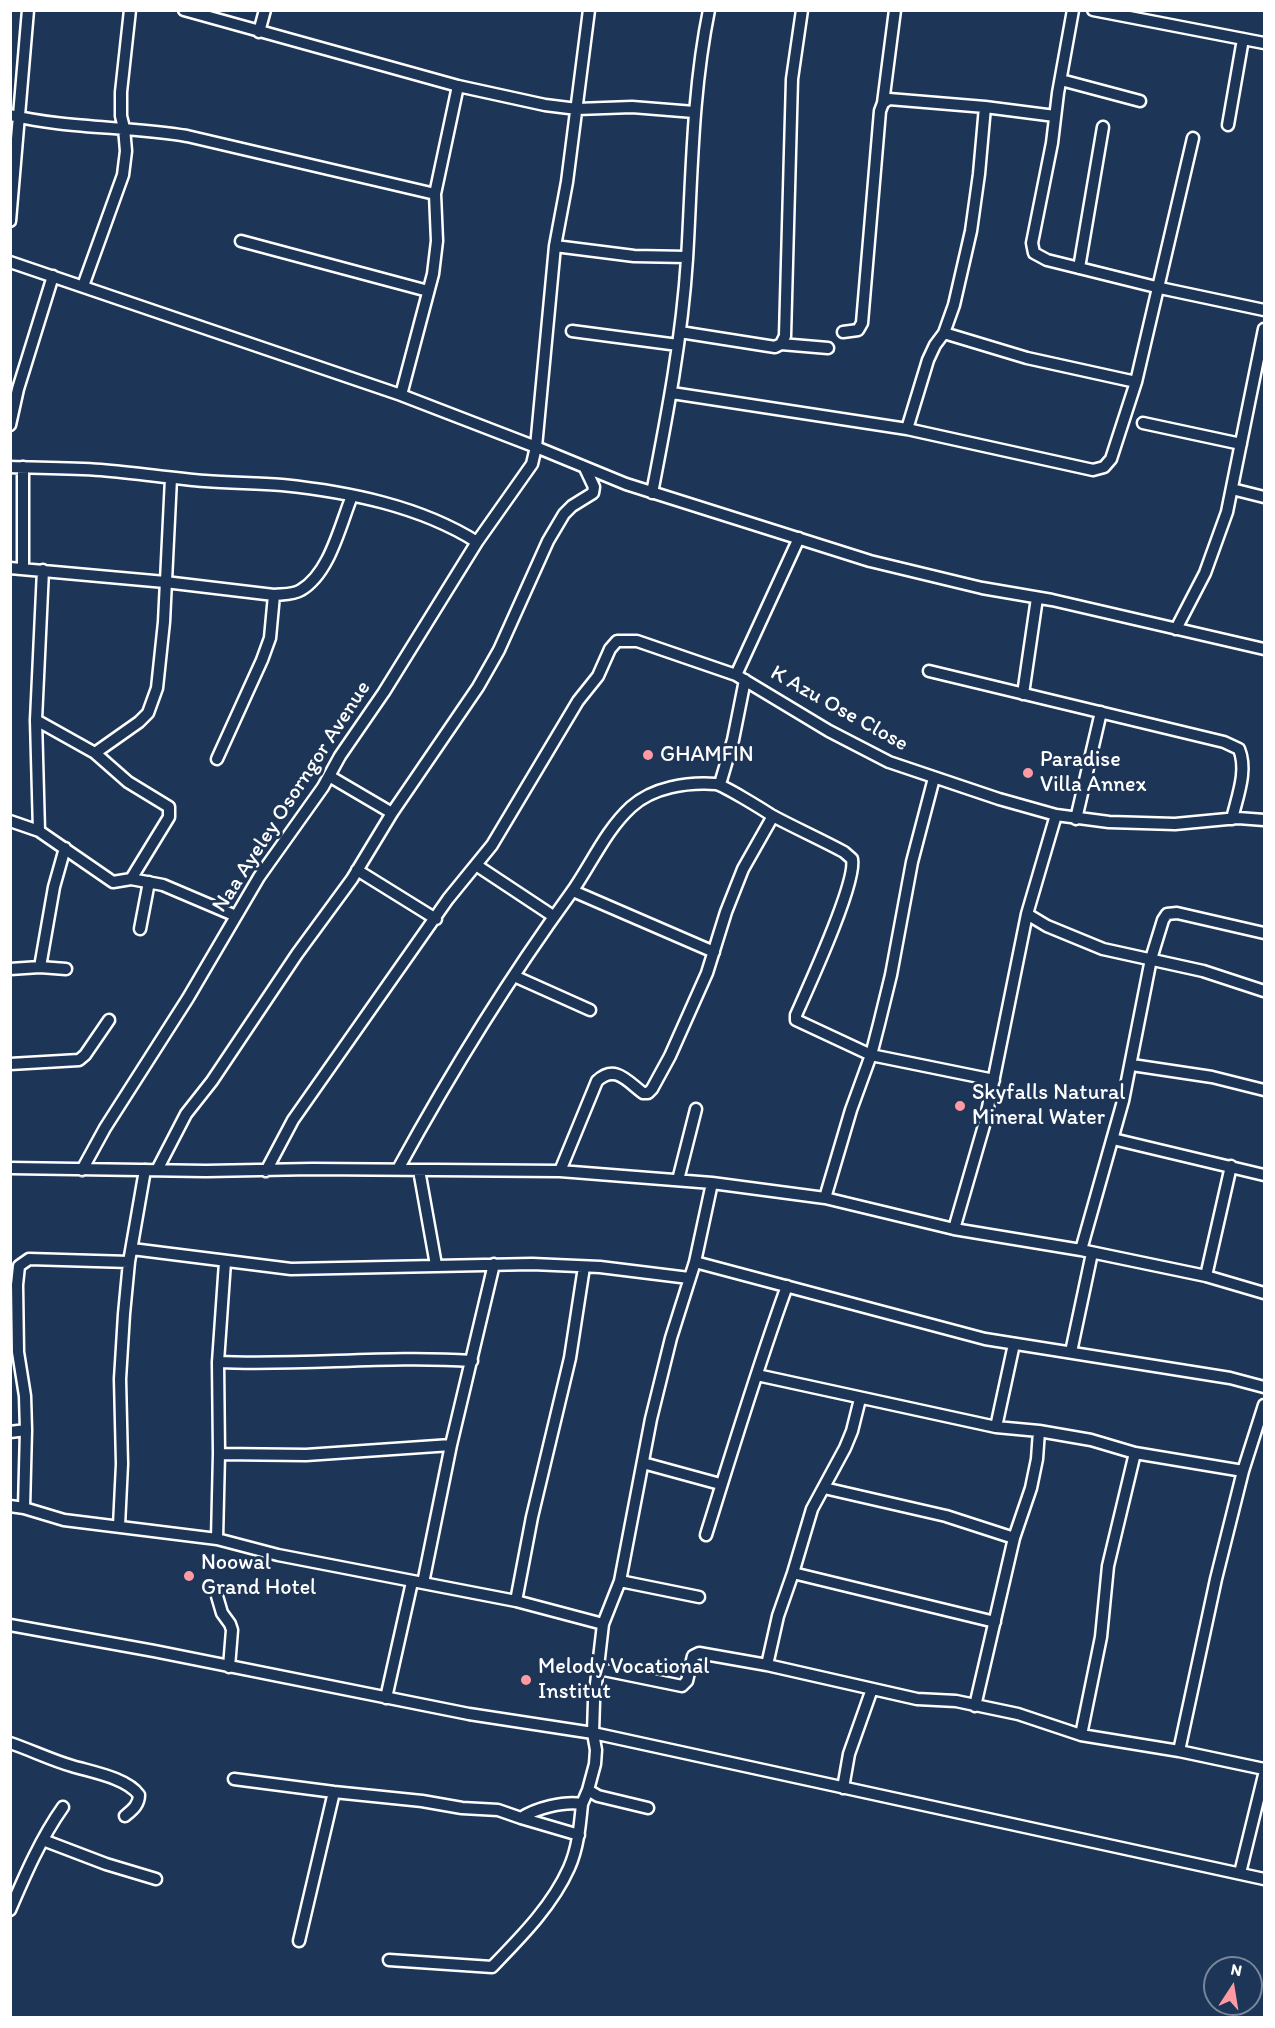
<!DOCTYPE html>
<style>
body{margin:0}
#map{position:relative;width:1275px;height:2028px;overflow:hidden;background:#1d3557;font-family:Itim,sans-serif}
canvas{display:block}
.frame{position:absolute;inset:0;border:12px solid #fff;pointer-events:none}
.north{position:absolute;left:1203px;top:1956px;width:60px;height:60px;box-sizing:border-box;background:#1d3557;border:2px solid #77869a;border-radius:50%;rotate:12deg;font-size:16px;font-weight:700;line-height:24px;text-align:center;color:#fff}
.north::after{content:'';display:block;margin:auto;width:21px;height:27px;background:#ff9aa2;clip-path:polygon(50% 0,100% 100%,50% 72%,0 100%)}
</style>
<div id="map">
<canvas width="1275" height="2028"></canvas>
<div class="frame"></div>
<div class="north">N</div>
</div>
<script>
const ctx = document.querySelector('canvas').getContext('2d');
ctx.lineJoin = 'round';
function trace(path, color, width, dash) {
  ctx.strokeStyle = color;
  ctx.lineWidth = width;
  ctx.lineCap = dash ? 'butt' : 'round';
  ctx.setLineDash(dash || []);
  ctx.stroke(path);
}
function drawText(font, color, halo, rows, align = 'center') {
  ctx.font = font + ' Itim,sans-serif';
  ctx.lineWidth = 6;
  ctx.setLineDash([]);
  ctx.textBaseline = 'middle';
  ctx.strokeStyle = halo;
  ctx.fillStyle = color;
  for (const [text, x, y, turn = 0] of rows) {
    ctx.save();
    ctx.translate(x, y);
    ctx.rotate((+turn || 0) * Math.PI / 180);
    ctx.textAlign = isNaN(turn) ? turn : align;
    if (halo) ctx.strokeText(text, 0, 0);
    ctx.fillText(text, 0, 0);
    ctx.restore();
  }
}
const street = new Path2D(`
 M184,10L458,86L545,105L577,109L632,107L694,112
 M1073,10L1058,93L1052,143L1032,243L1034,253L1047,260L1160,288L1264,310
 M1093,10L1264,43
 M259,32L265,10
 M1061,80L1140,101
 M883,103L895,10
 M10,115C68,129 129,126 187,136L435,194
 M1228,125L1243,39
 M10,221L28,10
 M241,241L428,291
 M555,246L634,256L687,257
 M10,262L401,395L536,447L626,484L870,561L982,588L1052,600L1264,649
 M1079,268L1103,127
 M83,286L123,175L126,151L124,128L121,116V92L130,10
 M572,331L678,345
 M680,332L775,347L781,344L785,336L792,79L802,10
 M843,332L858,330L862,323L880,111L883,103L889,99L985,107L1055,116
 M944,333L1027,358L1136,382
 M781,344L828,348
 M672,393L907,429L1093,470L1104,467L1111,459L1136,382L1193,138
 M401,395L433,274L437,241L435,194L458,86
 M1143,423L1241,444
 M10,425L18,389L53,276
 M907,429L928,360L935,345L944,333L954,305L971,231L979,174L985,107
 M10,467C41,468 71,468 101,470C136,473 171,478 205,481C231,483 257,483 282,485C349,492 420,506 477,542
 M1232,489L1264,497
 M652,493C667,416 682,338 687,259C692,176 692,93 709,10
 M10,568L165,582L274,595C283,594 293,595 301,590C330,573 340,525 352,496
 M23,569V467
 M1176,629L1205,573L1227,512L1264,329
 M929,671L1224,742L1239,749C1248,771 1237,797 1232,819
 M736,675L799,538
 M1023,694L1037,598
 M36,720L95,753L128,782L169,807V817L131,879
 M95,753L139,722L148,713L157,688L164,622L171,478
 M217,759L262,660L270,638L274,595
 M329,776L392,813
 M720,784L733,740L745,680
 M1076,819L1101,712
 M10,821L39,831L113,882L131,879L163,885L236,916
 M39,831L36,720L43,570
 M476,865L553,916
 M357,870L436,919
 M573,891L714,952
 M1027,914L1047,926L1103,949L1203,971L1264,991
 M140,929L149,882
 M40,967L54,887L65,848
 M10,969L40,967L66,969
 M514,976L590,1010
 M10,1064L79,1060L85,1055L109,1020
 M1132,1065L1212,1077L1264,1090
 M1113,1139L1264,1175
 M10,1168L206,1171L312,1169L560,1171L712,1183L825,1198L954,1229L1081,1250L1206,1276L1264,1293
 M398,1169C450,1074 507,981 571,893C591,865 605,831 631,807C653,787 687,782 716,784C723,785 762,809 771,815C795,828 820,839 844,852L852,859C857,882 808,988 796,1015V1020L871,1055L994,1080
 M82,1170L105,1128L188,998L259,877L323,787L340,756L384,692L477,542L532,464L536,447L555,246L567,182L589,10
 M157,1170L186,1114L212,1081L297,954L352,879L392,813L478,687L499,650L548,541L564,514L572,506L593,493L594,487L585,468
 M419,1170L436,1265
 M266,1171L293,1120L448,899L492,845L578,701L598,676L610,649L617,641H637L736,675L829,731L889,762L999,799L1056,815L1109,822L1175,824L1238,818L1264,820
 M560,1171L597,1081C615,1064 627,1081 643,1093H648L652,1089L670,1056L707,973L726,912L743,869L773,816
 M678,1180L696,1109
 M825,1198L851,1110L871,1055L879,1024L891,975L912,862L934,778
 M954,1229L985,1122L1027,914L1056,815
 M132,1249L291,1269L532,1264L600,1267L689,1278
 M1081,1250L1123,1101L1151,959L1163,920L1167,914L1177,913L1264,933
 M695,1262L985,1339L1230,1378L1264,1387
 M1206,1276L1231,1166
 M1071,1352L1092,1253
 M218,1362C303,1366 387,1355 472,1361
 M757,1375L996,1427L1039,1431L1091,1440L1135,1453L1243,1471
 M996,1427L1014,1344
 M10,1432L26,1430
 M219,1454L306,1455L451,1445
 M643,1463L720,1484
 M824,1488L946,1516L1014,1538
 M10,1506L24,1508L64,1520L217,1539L278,1555L516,1601L603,1624
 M24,1508L26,1430L25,1396L18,1352L17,1285L19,1266L29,1259L129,1262
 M119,1526L122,1464L120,1379L124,1314L129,1262L145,1170
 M706,1535C732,1452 757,1368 787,1286
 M217,1539L219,1454L218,1362L225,1262
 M793,1573L995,1622
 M620,1581L699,1597
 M423,1583L451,1445L494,1264
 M217,1596L222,1613L230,1624L232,1630L229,1667
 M516,1601L532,1517L570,1358L584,1267
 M10,1625L154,1651L469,1714L593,1733L1264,1879
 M767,1665L778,1616L793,1573L812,1509L845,1448L852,1431L860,1399
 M599,1669L682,1686L687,1681L693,1656L699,1653L767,1665L917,1699L956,1701L1018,1714L1081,1735L1179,1751L1264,1769
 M386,1698L412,1582
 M975,1706L1014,1538L1031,1488L1037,1459L1039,1431
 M1081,1735L1101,1637L1108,1566L1135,1453
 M10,1743C31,1750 51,1760 72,1766C92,1772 127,1778 139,1795C139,1805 132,1810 125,1816
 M1179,1751L1216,1579L1243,1471L1264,1405
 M234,1779L334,1792L422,1801L462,1808L498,1810L521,1818C536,1808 564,1801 582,1804L588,1790L595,1764L596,1750L593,1733L594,1701L603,1624L620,1581L651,1419L671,1338L695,1262L712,1183
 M843,1788L849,1754L872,1689
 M588,1790L598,1796L648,1808
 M521,1818L579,1835
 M43,1840L106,1864L156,1879
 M1240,1873L1264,1775
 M10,1910C25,1875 41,1838 63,1807
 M299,1941L334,1792
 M389,1960L492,1967C521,1937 552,1906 569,1868C578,1848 580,1825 582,1804`);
trace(street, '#fff', 15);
trace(street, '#1d3557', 10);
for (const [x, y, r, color] of [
 [648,755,6,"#ff9aa2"],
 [1028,773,6,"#ff9aa2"],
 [960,1106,6,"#ff9aa2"],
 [189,1576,6,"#ff9aa2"],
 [526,1680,6,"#ff9aa2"]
]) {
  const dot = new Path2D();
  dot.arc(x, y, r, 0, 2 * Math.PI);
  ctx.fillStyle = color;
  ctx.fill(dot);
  trace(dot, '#1d3557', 2);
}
drawText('22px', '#fff', '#1d3557', [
 ["K Azu Ose Close",839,709,29],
 ["Naa Ayeley Osorngor Avenue",292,797,-57]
]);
drawText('22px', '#fff', '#1d3557', [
 ["GHAMFIN",660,755],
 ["Paradise",1040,760],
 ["Villa Annex",1040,785],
 ["Skyfalls Natural",972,1093],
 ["Mineral Water",972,1118],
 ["Noowal",201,1563],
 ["Grand Hotel",201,1588],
 ["Melody Vocational",538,1667],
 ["Institut",538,1692]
], 'left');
</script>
